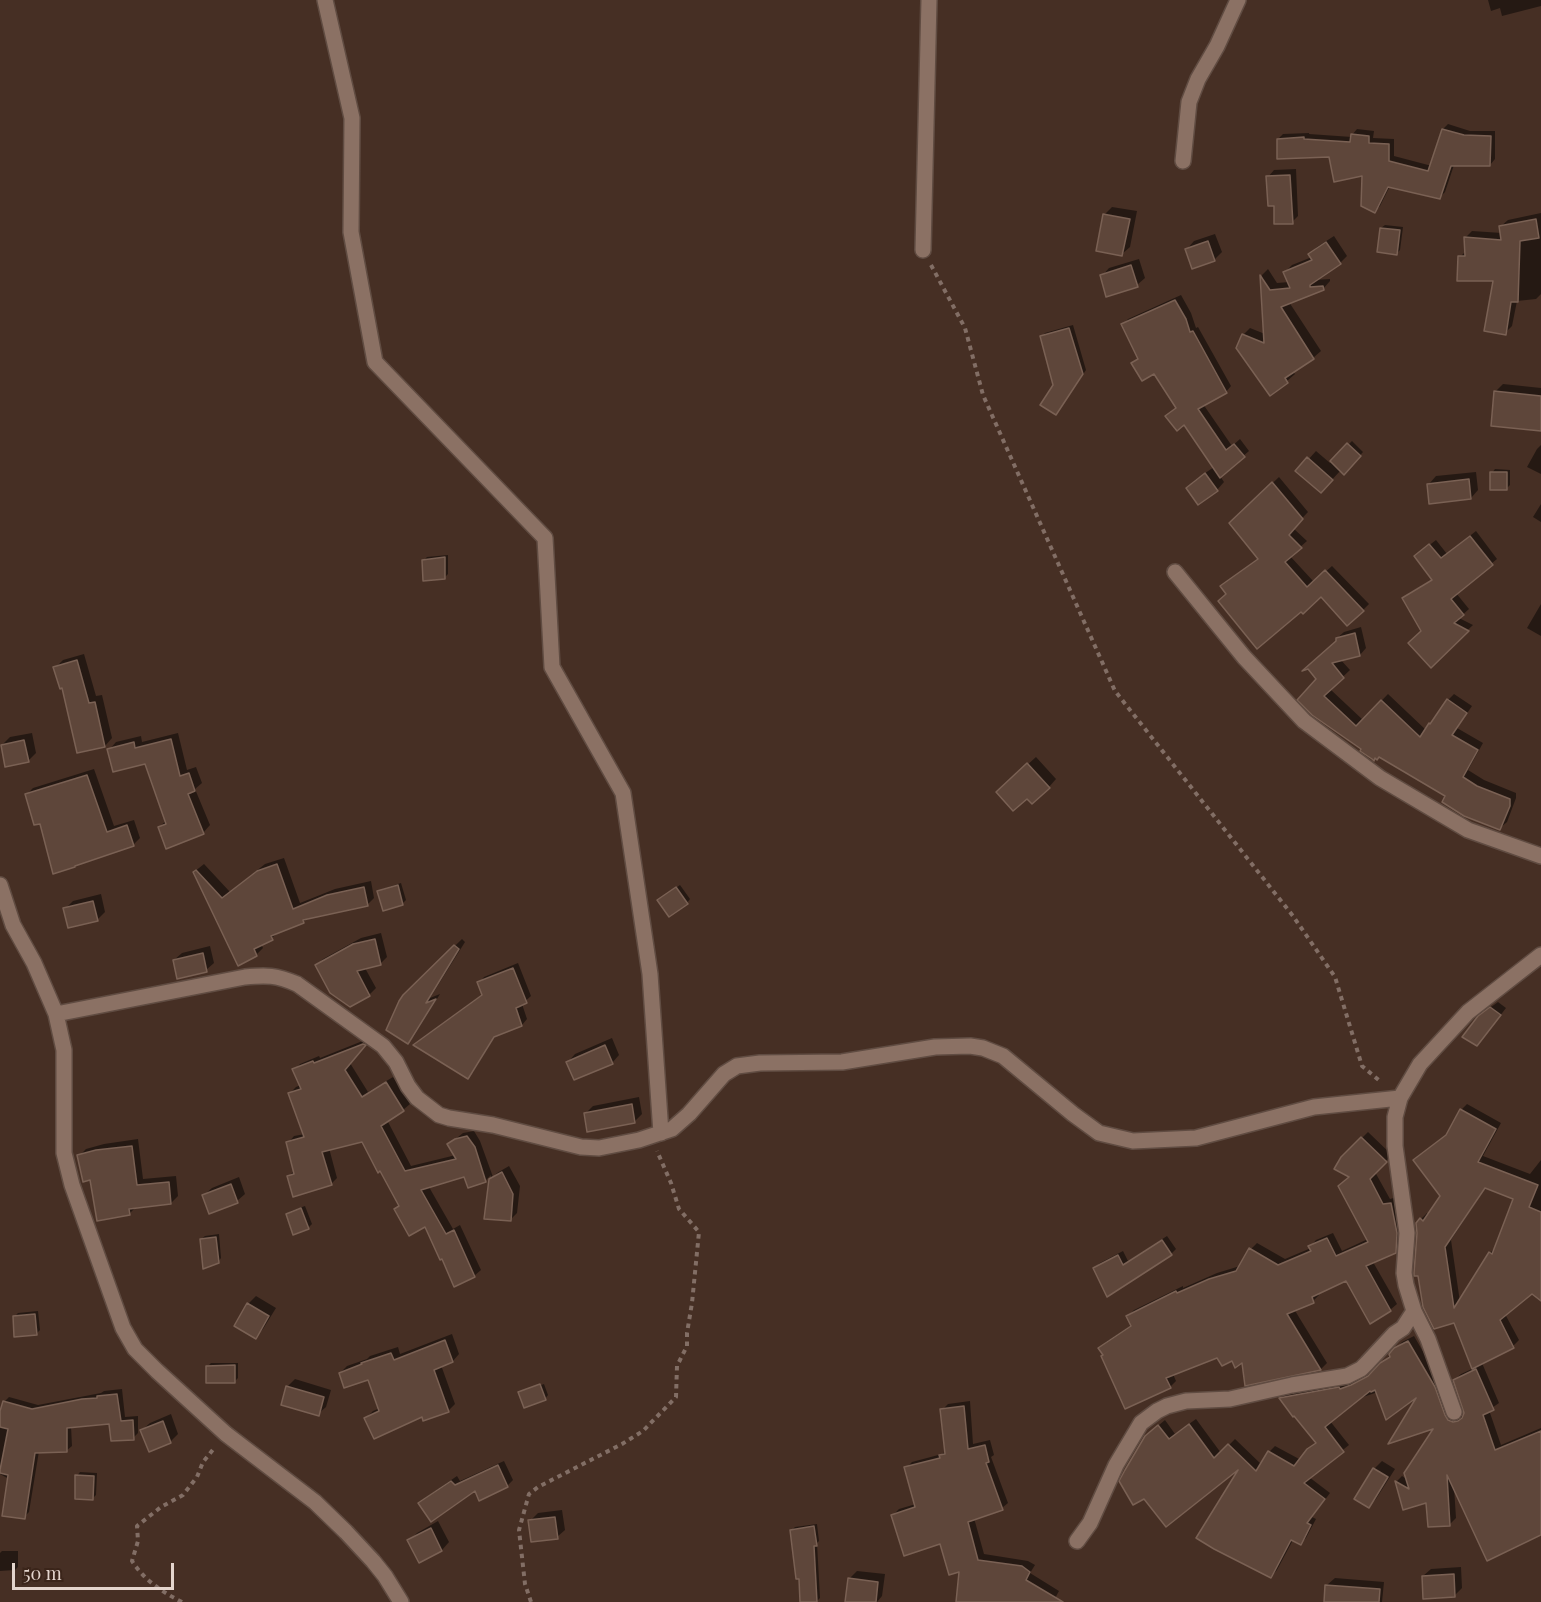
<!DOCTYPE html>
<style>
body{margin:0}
#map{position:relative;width:1541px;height:1602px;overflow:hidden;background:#462f24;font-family:"Playfair Display",serif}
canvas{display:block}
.scale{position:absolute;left:12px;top:1563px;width:162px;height:27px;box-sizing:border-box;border:3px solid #e4d5cd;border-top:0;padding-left:8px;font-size:18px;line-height:21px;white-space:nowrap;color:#e4d5cd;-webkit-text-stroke:4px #3b251a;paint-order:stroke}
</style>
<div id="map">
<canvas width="1541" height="1602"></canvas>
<div class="scale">50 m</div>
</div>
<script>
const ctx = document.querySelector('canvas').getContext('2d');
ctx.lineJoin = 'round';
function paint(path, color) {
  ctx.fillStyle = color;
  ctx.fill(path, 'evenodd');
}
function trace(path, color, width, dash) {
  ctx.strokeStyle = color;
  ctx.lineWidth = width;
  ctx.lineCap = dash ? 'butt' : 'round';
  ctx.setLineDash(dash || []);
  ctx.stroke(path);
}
paint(new Path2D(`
 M1488,0H1541V6L1502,16L1500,8L1491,11Z
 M1448,124L1470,131H1495V159L1490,165H1454L1445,192L1439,198L1390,186L1380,206L1375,211L1364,175L1330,156L1278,139L1283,134L1309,133V134L1352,137V135L1357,129L1374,131L1373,138L1394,139V156L1432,166L1443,129Z
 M1296,169L1298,216L1292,222L1276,204L1268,177L1274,170Z
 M1112,207L1137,211L1130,247L1122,254L1098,250L1105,214Z
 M1541,213V294L1536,299L1517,301L1512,326L1505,333L1495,279L1460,257L1466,251L1465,238L1472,231L1502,233L1500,227L1508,220Z
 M1385,225L1403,227L1400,250L1396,254L1381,228Z
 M1215,234L1222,252L1214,260L1187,249L1194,241Z
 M1334,236L1347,256L1340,263L1313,280L1330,279V281L1323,289L1289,302L1321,351L1313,358L1293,372L1295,374L1287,381L1270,394L1243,335L1250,328L1265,334L1262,275L1268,269L1277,283L1289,282L1285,272L1292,265L1312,257L1310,254L1317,247Z
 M1139,259L1145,278L1137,285L1102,276L1109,268Z
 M1181,295L1191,313L1196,328L1198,327L1231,386L1226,392L1203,404L1232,446L1240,439L1249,451L1220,476L1224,482L1217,490L1187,488L1195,480L1214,467L1155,372L1133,363L1139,358L1123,325L1128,319Z
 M1073,325L1086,370L1059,410L1042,337L1045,333Z
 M1503,384L1541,388V429L1495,392Z
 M1352,441L1363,452L1344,473L1341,470L1328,484L1298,471L1316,451L1330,463Z
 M1541,445V474L1527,467L1537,449Z
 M1495,469L1510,470V485L1506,489L1492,473Z
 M1476,472L1478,490L1471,498L1429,484L1436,476Z
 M1279,477L1308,512L1293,528L1307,541L1290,556L1314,582L1332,566L1369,604L1363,610L1321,595L1227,594L1222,586L1227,581L1259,558L1231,523Z
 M1541,504V522L1533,517Z
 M1476,531L1497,559L1456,593L1469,609L1459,618L1473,625L1431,665L1422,631L1404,598L1409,593L1433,579L1422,551L1436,540L1447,554Z
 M448,555V574L445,577L423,561L427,557Z
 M1541,604V636L1527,628Z
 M1361,627L1366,648L1360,655L1340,659L1350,670L1330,689L1363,720L1388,694L1426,730L1448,700L1454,694L1472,706L1457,728L1483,743L1468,770L1484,780L1516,793V798L1507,822L1500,828L1379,755L1363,748L1313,714L1318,679L1338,641L1337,638L1344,632Z
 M84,654L96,696L102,695L112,738L105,746L63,686L55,668L63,660Z
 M32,733L36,753L28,761L2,745L10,737Z
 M178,733L187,770L196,767L202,783L195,789L210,825L203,833L159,827L167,820L146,762L109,750L116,742L141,736L142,742Z
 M1036,757L1056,779L1049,787L1005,785Z
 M94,769L114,826L134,820L140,838L133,845L41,822L26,795L33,788Z
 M284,858L300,903L335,889L371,881L374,898L367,905L308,918L303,922L278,932L272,938L261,944L263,948L257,954L251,942L254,955H256L238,964L194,872L204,864L230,892L265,864Z
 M401,883L406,900L402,904L379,892L382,889Z
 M680,885L690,899L687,903L663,897Z
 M101,894L105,912L97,920L65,909L73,901Z
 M381,933L387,957L380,964L365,968L376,988L369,995L316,965L323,959L361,938Z
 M462,939L465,942L430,998L440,994L414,1036L407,1042L404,996Z
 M210,946L214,963L206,970L174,960L182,953Z
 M518,963L531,996L522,1004L527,1019L522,1025L496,1035L473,1072L467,1078L415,1044L483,994L479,983L484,977Z
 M1498,1002L1506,1008L1483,1038L1487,1010Z
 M370,1038L350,1063L368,1092L393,1077L410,1104L403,1110L387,1120L411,1166L456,1155L448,1145L463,1133L474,1131L480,1141L493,1177L497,1173L509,1166L520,1186L517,1213L510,1220L486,1217L491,1175L486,1180L469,1187L465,1176L429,1187L453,1229L460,1225L481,1270L474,1276L425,1225L400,1205L362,1140L329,1148L337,1178L331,1184L289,1176L294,1171L288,1143L294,1136L305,1134L289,1094L296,1087L301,1085L294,1070L300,1064L319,1056L320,1058Z
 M612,1038L619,1055L612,1063L568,1062L575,1054Z
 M639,1097L642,1114L635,1121L585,1114L593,1106Z
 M1467,1104L1501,1123L1483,1156L1530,1174L1541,1160V1299L1532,1292L1505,1314L1519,1340L1513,1346L1482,1363L1499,1403L1489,1410L1501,1445L1541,1428V1533L1454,1487L1456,1518L1450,1524L1428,1501L1404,1508L1397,1481L1402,1476L1407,1479L1437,1427L1421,1392H1378L1357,1399L1330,1421L1349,1445L1309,1477L1330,1493L1312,1517L1316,1519L1306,1538L1300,1544L1293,1540L1277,1570L1271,1577L1243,1465L1166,1525L1153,1430L1165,1420L1175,1434L1196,1419L1221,1453L1235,1439L1262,1465L1269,1452L1275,1446L1301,1460L1317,1442L1281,1398L1287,1392L1345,1382L1347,1384L1359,1379L1375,1371L1402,1342L1414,1336L1440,1381L1458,1416H1464L1465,1413L1454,1380L1461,1374L1474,1368L1455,1322L1421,1219L1427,1213L1429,1215L1441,1196L1449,1133L1461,1110ZM1486,1187L1515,1198L1497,1246L1490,1253L1460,1302L1451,1240Z
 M1368,1132L1392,1155L1375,1172L1390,1199L1397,1197L1401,1245L1395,1252L1373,1262L1397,1304L1390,1310L1370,1322L1346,1279L1318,1292L1319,1295L1313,1301L1294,1309L1327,1363L1321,1369L1247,1384L1243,1360L1217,1356L1173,1374L1176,1381L1170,1387L1104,1355L1100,1348L1106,1342L1132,1325L1128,1316L1134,1310L1183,1286V1288L1217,1273L1240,1266L1251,1249L1257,1243L1285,1259L1311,1248L1310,1247L1316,1240L1333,1233L1342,1251L1368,1239L1351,1177L1342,1158Z
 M138,1139L143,1179L176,1176L178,1196L171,1203L137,1206L129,1214L92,1178L79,1156L86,1149L104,1144Z
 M239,1177L245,1194L237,1201L204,1195L212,1188Z
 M305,1206L312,1224L308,1228L287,1214L291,1211Z
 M219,1234L221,1258L218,1262L201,1239L205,1236Z
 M1167,1236L1176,1249L1171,1254L1108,1294L1095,1268L1100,1263L1123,1251L1128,1261Z
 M256,1296L276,1308L263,1329L255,1337L236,1325L248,1304Z
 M38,1311L40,1330L36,1334L15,1316L18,1313Z
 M452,1334L459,1354L453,1361L441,1365L455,1404L448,1411L422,1415L366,1418L373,1411L380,1408L369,1378L340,1373L347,1366L367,1359L370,1356L398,1347L400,1354Z
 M211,1363H238V1378L235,1381L207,1367Z
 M295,1379L331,1390L326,1407L318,1414L287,1387Z
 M544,1384L548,1395L545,1399L522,1392Z
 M122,1389L125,1417L138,1416V1433L133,1438L110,1423L71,1426L72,1446L66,1451H39L29,1512L24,1517L9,1479L0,1474V1416L4,1402L9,1397L38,1405L101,1393L104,1391Z
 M970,1401L973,1444L990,1440L994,1455L991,1457L1008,1503L1002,1508L974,1518L984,1554L1028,1561L1035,1565L1030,1573L1059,1591L1053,1602H958L961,1570L941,1542L893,1515L899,1509L916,1504L906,1468L912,1462L942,1454L946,1451L942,1410L948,1404Z
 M171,1414L178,1434L170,1442L142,1430L150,1423Z
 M504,1461L513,1480L507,1486L480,1499L475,1489L420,1503L425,1498L457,1476L460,1481Z
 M1382,1461L1395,1469L1376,1499L1369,1506L1374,1469Z
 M80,1472L97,1473L96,1495L92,1499L77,1476Z
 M562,1510L565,1530L557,1537L530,1521L538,1513Z
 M438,1521L449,1542L442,1550L420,1561L409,1541L417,1533Z
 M817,1524L819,1541L817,1543L820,1598L817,1601L800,1578L792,1530L795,1527Z
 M2,1551H18V1567L15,1570L0,1571V1553Z
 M1461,1567L1462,1588L1455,1595L1423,1576L1431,1569Z
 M857,1571L885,1574L882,1596L877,1602H858L849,1579Z
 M1335,1578L1384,1582L1382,1602H1325L1327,1585Z`), '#0007');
const building = new Path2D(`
 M1442,129L1464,135L1491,136L1490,166H1451L1440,199L1388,187L1375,213L1361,206L1362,176L1334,182L1329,157L1277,159V139L1304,137V139L1350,142L1351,134L1369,136V143L1389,144V161L1428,171Z
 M1290,175L1293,224H1274V206H1268L1266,176Z
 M1103,214L1130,219L1122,256L1096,251Z
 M1536,219L1539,238L1520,241L1518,302H1511L1506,335L1484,331L1493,281H1457L1458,256H1465L1464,237L1501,240L1499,226Z
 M1380,228L1400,230L1397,255L1377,252Z
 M1208,241L1215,261L1192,269L1185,249Z
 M1326,242L1341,264L1310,285V287L1323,286L1324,290L1281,307L1314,359L1285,378L1288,383L1270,396L1236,348L1242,334L1264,343L1260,275L1270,290L1290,288L1283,272L1312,260L1308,254Z
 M1131,265L1138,287L1106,297L1100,275Z
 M1175,300L1186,319L1190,332L1193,331L1227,393L1198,409L1226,450L1234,444L1245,457L1220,478L1184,425L1177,431L1165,416L1176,408L1154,374L1142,381L1131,363L1138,359L1121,324Z
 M1069,328L1083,374L1056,415L1040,405L1053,385L1040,336Z
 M1494,391L1541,396V431L1491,426Z
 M1347,443L1361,456L1344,475L1330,461Z
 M1307,457L1333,480L1321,493L1295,471Z
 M1490,472H1507V490H1490Z
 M1205,473L1218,491L1198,505L1186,488Z
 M1469,479L1471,499L1429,504L1427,484Z
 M1272,482L1303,519L1289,535L1302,548L1285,562L1307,587L1325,570L1364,611L1347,626L1321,597L1303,614L1301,612L1257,649L1218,601L1226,594L1220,586L1258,559L1229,523Z
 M1470,536L1493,565L1451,599L1464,615L1454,623L1469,631L1431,668L1408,643L1421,631L1402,598L1432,580L1414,556L1429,544L1441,558Z
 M445,557V579L423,581L422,560Z
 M1355,633L1360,656L1332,663L1344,678L1324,696L1356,726L1381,700L1420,737L1429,723L1430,724L1447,699L1467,713L1452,735L1478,750L1463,777L1477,786L1510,799V806L1500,830L1464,816L1442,802L1445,796L1379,757L1377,760L1375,758L1374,761L1372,759L1360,751L1361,749L1312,715L1297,700L1316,679L1308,669L1302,671L1336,641V638Z
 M77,660L89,703L95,702L105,747L77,753L62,688L60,689L53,667Z
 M171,739L180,776L189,773L195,791L188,794L204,834L166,849L158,827L166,824L145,764L113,772L107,749L134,742L135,748Z
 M24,740L29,762L5,767L1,745Z
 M1027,763L1050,788L1032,804L1027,799L1013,811L996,792Z
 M87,775L107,832L127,825L134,846L75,866V867L53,874L40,824L34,825L25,794Z
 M277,864L293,909L327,895L364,887L368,906L303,920L304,923L271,936L273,940L254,949L257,956L238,966L193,872L196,870L222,898L257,871Z
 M398,885L403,905L383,911L377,891Z
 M676,887L688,904L669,917L657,900Z
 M93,901L98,921L68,928L63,908Z
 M375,939L381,965L357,971L370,996L350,1007L330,993L315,965L353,944Z
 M454,945L459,949L426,1003L436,999L408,1044L386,1030L399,1001L403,995Z
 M203,953L207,972L177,979L173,960Z
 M513,968L527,1003L516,1008L522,1026L494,1037L468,1079L413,1045L482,995L477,982Z
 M1490,1007L1501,1015L1477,1046L1462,1037L1478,1016Z
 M363,1044L366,1045L345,1070L362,1097L386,1082L404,1111L381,1126L405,1171L456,1159L447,1144L455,1139L467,1136L475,1147L486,1182L468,1188L464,1177L421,1190L446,1234L454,1230L475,1277L454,1287L442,1259L440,1260L425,1227L409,1236L394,1209L399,1206L380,1171L378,1173L362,1142L322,1152L332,1185L293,1197L287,1176L294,1174L286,1142L304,1137L288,1093L301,1089L292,1069L313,1061L314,1063Z
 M605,1045L613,1064L574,1080L566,1062Z
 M632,1104L635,1123L587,1132L584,1113Z
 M1460,1109L1496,1129L1478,1162L1538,1185L1529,1207L1541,1212V1301L1532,1294L1500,1320L1514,1348L1472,1369L1454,1323L1434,1329L1423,1307L1418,1276H1414V1273L1417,1233L1416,1223L1420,1218L1423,1221L1440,1196L1413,1160L1446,1135ZM1485,1188L1513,1199L1492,1254L1489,1252L1454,1308L1445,1247Z
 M1361,1137L1387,1162L1370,1179L1383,1204L1391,1203L1397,1233L1396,1253L1366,1266L1391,1311L1370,1324L1346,1281L1312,1297L1314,1303L1287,1314L1321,1370L1245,1386L1242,1363L1235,1368L1232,1361L1222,1366L1217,1358L1166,1378L1171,1388L1125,1409L1101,1356L1103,1355L1098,1348L1131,1326L1126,1316L1176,1291L1177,1293L1209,1279L1236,1271L1249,1248L1278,1265L1311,1251L1308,1246L1327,1238L1336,1256L1368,1242L1338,1186L1349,1177L1334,1169L1341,1157Z
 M132,1146L137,1185L169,1182L171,1204L129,1209L130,1215L97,1221L90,1180L83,1182L77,1155L96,1150Z
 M502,1172L513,1194L511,1221L484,1219L489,1179Z
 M231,1184L238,1203L209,1214L202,1195Z
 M301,1208L309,1229L293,1235L286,1214Z
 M216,1237L219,1263L203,1269L200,1239Z
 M1162,1240L1172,1255L1107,1297L1093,1268L1118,1255L1123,1265Z
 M247,1303L269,1316L256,1339L234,1326Z
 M35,1314L37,1335L14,1337L13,1316Z
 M445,1340L453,1362L434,1370L449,1412L423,1421L422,1417L374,1439L364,1418L379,1411L368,1380L344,1388L339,1373L362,1364L361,1363L391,1353L394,1360Z
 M1408,1341L1435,1387L1445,1415L1448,1420L1453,1422L1458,1421L1462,1418L1464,1413L1453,1380L1476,1369L1494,1410L1483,1415L1495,1450L1541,1431V1535L1487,1561L1447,1475L1450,1526L1428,1527L1426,1503L1403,1510L1395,1481L1409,1489L1404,1473L1433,1429L1388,1444L1416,1398L1386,1420L1375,1390L1371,1392L1370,1391L1325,1427L1344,1452L1304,1483L1325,1499L1307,1523L1311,1525L1301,1545L1291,1540L1271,1578L1214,1549L1196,1538L1238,1470L1166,1527L1144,1499L1133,1505L1119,1481L1125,1470L1145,1436L1158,1425L1169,1439L1189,1424L1214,1458L1228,1444L1256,1471L1268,1451L1294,1466L1307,1449L1316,1443L1294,1416L1293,1417L1279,1398L1339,1387L1340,1389L1351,1385L1368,1376L1380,1363L1390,1357L1389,1354L1394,1348Z
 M235,1365V1383H206V1366Z
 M540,1384L546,1400L524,1408L518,1392Z
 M286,1386L324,1397L319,1416L281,1405Z
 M117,1394L121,1421L133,1420L134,1440L111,1441L109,1424L67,1428V1452L35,1453L25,1519L2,1516L8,1475L0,1473V1470L8,1429L0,1427V1411L3,1401L32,1409L82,1399L97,1398V1396Z
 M964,1406L968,1449L985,1445L989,1462L986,1463L1003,1510L968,1522L978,1560L1022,1566L1030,1572L1026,1580L1063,1602H956L959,1572L949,1575L940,1544L904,1556L891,1515L915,1507L904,1467L940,1458L939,1455L945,1454L940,1409Z
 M163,1421L171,1443L149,1452L140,1430Z
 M498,1465L508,1487L479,1501L475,1491L431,1522L418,1503L451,1481L455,1485Z
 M1373,1468L1388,1477L1369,1508L1354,1499Z
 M75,1475L94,1476L93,1500L75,1499Z
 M555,1517L558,1539L531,1542L528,1520Z
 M814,1526L817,1546H814L817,1602H800L799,1579H796L790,1530Z
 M431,1528L442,1551L419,1563L407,1540Z
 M1454,1574L1455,1597L1423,1599L1422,1576Z
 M848,1578L878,1582L876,1602H845Z
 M1325,1585L1380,1589L1379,1602H1324Z`);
paint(building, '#5e463a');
trace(building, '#7a6154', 1.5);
const street = new Path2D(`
 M325,0L352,118L351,232L375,362L545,538L552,667L623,793L650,974L661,1133
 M1183,161L1189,102L1198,79L1217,46L1238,0
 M923,250L929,0
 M1175,572L1244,657L1304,721L1380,778L1468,830L1541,856
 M0,885L13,925L34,963L56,1014L64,1050V1153L72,1185L123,1328L135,1349L157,1371L226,1434L315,1502L346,1532L373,1561L385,1576L401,1602
 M56,1014L245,977C267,975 276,975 297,984L383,1046L396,1062L408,1086L417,1098L439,1115L449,1118L493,1125L581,1147L599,1148L639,1140L672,1129L689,1114L724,1074L737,1066L760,1063L842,1062L935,1047L970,1046L983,1048L1003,1056L1073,1114L1099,1133L1133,1141L1196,1138L1314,1107L1400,1098L1420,1064L1468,1012L1541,955
 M1400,1098L1395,1117V1146L1407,1233L1404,1273L1406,1285L1414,1311L1428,1339L1454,1412
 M1077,1541L1090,1523L1116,1465L1141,1423L1157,1411L1167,1406L1186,1401L1230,1399L1292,1385L1347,1376L1361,1369L1367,1363L1394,1334L1403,1328L1414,1311`);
trace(street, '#604c42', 18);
trace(new Path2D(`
 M931,265L965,328L983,395L1115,691L1293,916L1335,977L1362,1066L1381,1082
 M182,1602C162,1592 144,1580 132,1561L138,1541L137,1526L161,1507L183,1495L197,1477L203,1462L215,1447
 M531,1602L525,1584L519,1530L529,1494L538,1487L622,1444L643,1431L676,1397L677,1366L687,1346V1333L692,1303L699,1232L679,1209L671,1183L657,1151`), '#826e65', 4, [4.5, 4.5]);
trace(street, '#8b7164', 15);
</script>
